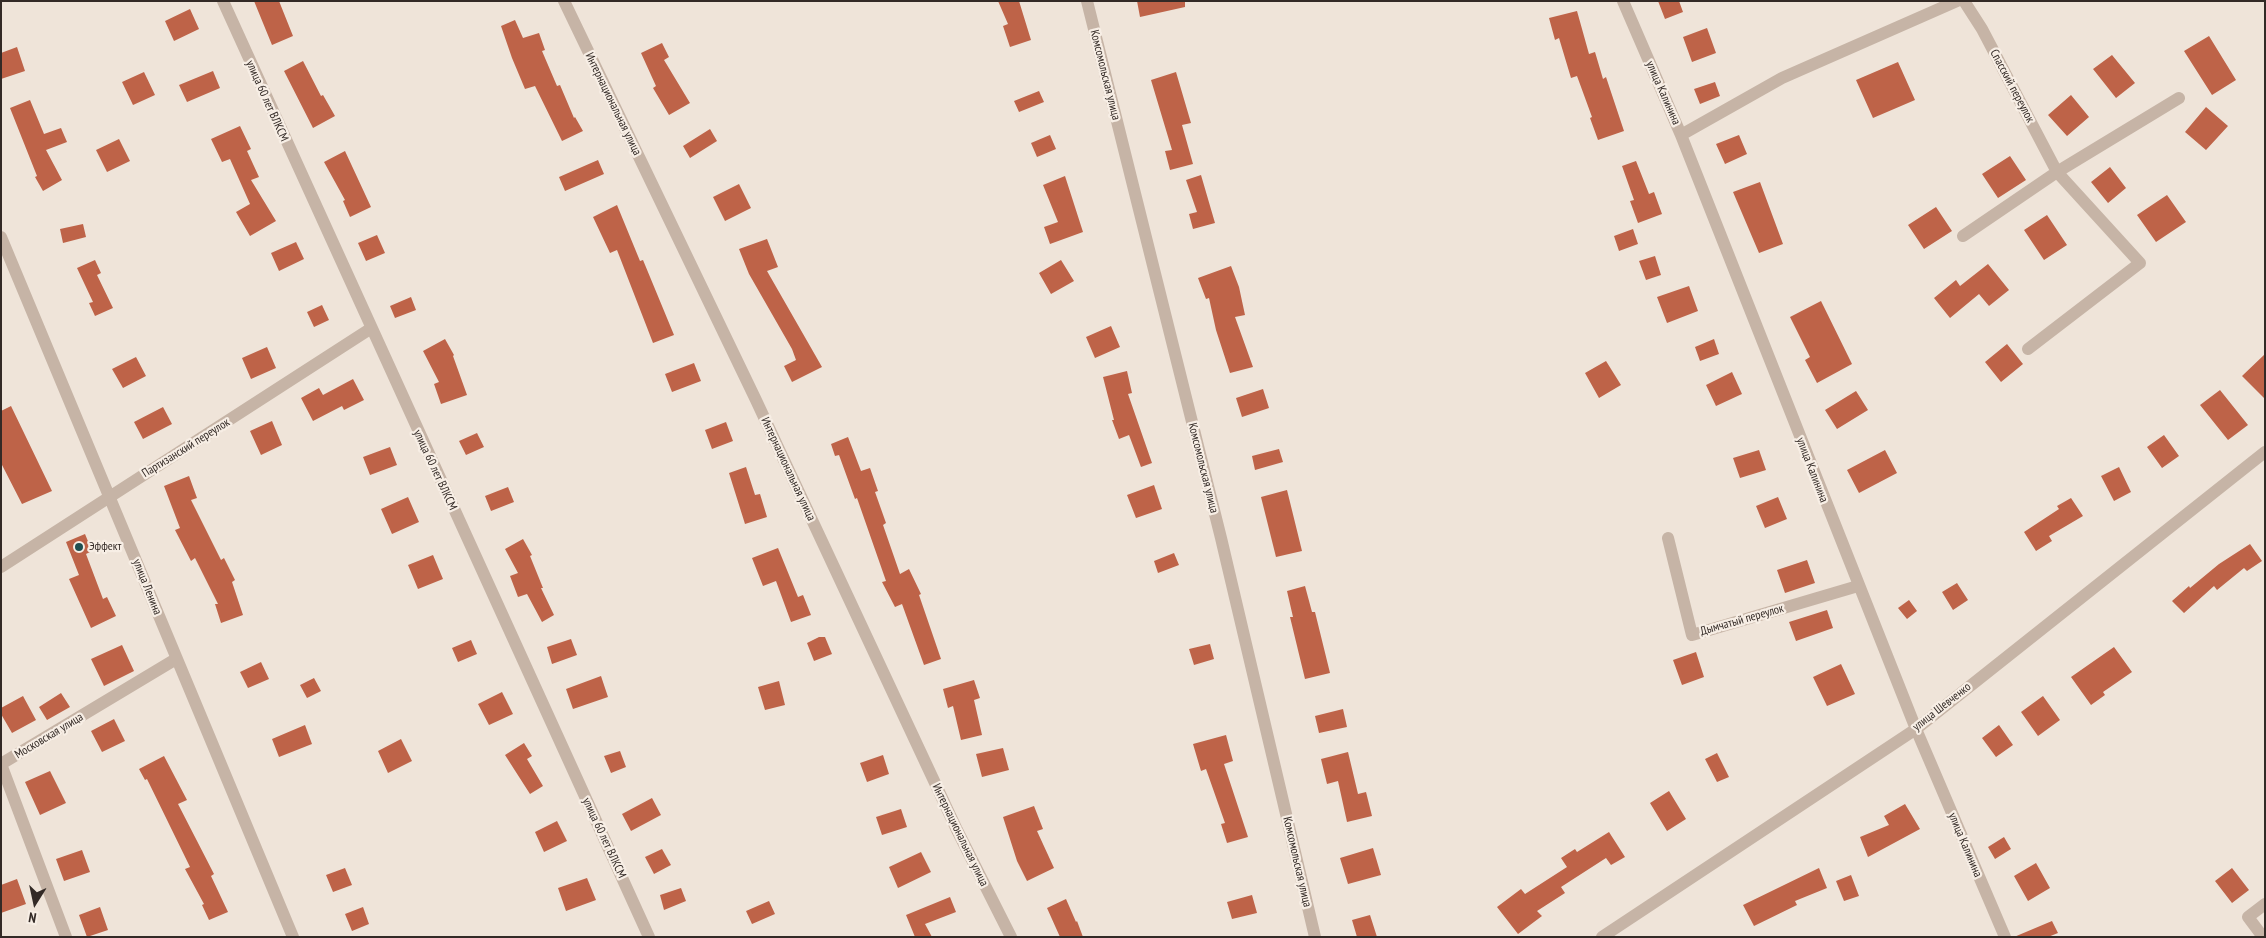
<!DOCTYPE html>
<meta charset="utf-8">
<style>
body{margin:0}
#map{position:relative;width:2266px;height:938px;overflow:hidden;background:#efe4d9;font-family:"PT Sans Narrow",sans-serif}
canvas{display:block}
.frame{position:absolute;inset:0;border:2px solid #332a26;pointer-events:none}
.north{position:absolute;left:10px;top:878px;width:50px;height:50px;-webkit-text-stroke:4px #f7eee5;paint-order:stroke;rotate:190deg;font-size:14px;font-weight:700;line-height:20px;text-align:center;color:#332a26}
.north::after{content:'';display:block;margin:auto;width:18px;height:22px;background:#332a26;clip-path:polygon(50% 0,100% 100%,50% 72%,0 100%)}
</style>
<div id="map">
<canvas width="2266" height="938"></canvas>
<div class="frame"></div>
<div class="north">N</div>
</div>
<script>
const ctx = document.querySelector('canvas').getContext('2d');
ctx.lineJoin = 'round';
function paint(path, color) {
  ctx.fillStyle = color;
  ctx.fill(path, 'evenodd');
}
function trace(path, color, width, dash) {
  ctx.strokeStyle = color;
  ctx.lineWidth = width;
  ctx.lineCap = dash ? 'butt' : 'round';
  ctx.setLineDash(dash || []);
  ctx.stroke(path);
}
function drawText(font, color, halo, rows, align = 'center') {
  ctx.font = font + ' "PT Sans Narrow",sans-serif';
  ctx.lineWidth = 4.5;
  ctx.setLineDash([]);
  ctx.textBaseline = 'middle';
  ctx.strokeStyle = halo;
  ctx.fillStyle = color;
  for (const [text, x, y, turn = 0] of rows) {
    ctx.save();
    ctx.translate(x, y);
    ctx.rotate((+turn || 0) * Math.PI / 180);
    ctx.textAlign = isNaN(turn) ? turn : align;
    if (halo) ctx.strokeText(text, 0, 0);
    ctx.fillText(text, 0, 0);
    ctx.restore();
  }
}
paint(new Path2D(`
 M254,1H279L293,36L272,45Z
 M998,1H1019L1031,40L1010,47L1003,26L1008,24Z
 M1137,1H1185V7L1140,17Z
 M1658,1H1679L1683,12L1665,19Z
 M190,9L199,29L174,41L165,21Z
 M1577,11L1589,54L1595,52L1603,79L1606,77L1624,131L1598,140L1590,118L1592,117L1577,76L1571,78L1559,38L1555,40L1549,18Z
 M515,20L523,38L539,33L545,50L542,51L557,86L560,85L574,118L575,117L583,131L562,141L535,86L525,89L512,58L501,26Z
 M1707,28L1716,53L1692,62L1683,37Z
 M2209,36L2236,80L2212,95L2184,51Z
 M662,43L669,57L664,60L690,103L669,115L653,88L656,86L641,53Z
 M17,47L25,71L1,79V53Z
 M2112,55L2135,83L2116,98L2093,69Z
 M303,61L321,96L323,95L335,116L313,128L284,71Z
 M1898,62L1915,100L1873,118L1856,80Z
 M213,71L220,88L187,102L179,85Z
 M144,72L155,95L133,105L122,82Z
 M1176,72L1191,123L1182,125L1193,164L1170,170L1165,151L1172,150L1151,80Z
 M1715,82L1720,96L1700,104L1694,89Z
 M1039,91L1044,102L1019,112L1014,101Z
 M2071,95L2089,117L2067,136L2048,115Z
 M30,100L44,134L61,128L67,142L46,150L62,180L43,191L35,177L37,176L10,108Z
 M2206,107L2228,126L2206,150L2185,132Z
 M240,126L251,149L247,151L259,177L251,180L276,221L250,236L236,212L250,204L230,159L222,162L211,139Z
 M710,129L717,141L690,158L683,146Z
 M1050,135L1056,149L1037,157L1031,143Z
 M1739,135L1747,154L1725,164L1716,144Z
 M119,139L130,161L107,172L96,150Z
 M345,151L371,207L350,217L343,201L345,200L324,162Z
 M2010,156L2026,180L1998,198L1982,174Z
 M598,160L604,174L565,191L559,177Z
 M1636,161L1649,194L1654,192L1662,214L1638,223L1630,201L1634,200L1622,166Z
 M2110,167L2126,188L2108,203L2091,182Z
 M1201,175L1215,223L1193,229L1189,214L1197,212L1186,180Z
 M1065,176L1083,232L1050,244L1044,227L1058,222L1043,185Z
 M1760,182L1783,244L1759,253L1733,192Z
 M739,184L751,208L725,221L713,197Z
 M2167,195L2186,222L2156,242L2137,215Z
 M617,205L640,261L643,260L674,335L653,343L617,250L610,253L593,217Z
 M1936,207L1952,231L1924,249L1908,225Z
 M2047,215L2067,245L2044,260L2024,230Z
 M83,224L86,237L63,243L60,229Z
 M1633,229L1638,244L1619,251L1614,236Z
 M377,235L385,253L366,261L358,243Z
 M767,239L778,267L767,271L822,367L792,382L784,366L796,360L792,349L749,274L739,249Z
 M296,242L304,259L279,271L271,253Z
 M1655,256L1661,275L1646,280L1639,261Z
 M95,260L101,273L97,275L113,308L95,316L89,303L93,302L77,268Z
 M1061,260L1074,281L1051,294L1039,273Z
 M1988,264L2009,290L1989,306L1979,294L1950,318L1934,298L1956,280L1960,286Z
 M1231,266L1239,287L1245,315L1235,317L1253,367L1230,373L1216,330L1209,298L1206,299L1198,278Z
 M1689,286L1698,311L1667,323L1657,297Z
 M411,297L416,310L395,318L390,306Z
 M1821,301L1852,364L1817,383L1805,360L1810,357L1790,317Z
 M322,305L329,320L314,327L307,312Z
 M1111,326L1120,347L1095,358L1086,337Z
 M445,339L454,355L453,356L467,395L441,404L434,384L439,382L423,351Z
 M1714,339L1719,354L1700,361L1695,347Z
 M2007,344L2023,364L2001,382L1985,362Z
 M267,347L276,368L251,379L242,358Z
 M2265,354V399L2242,376Z
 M136,357L146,376L123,388L112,369Z
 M1606,361L1621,385L1599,398L1585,373Z
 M694,363L701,381L672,392L665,374Z
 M1127,371L1132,393L1128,394L1152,463L1141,467L1129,435L1119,439L1112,420H1114L1103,377Z
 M1732,372L1742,394L1716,406L1706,385Z
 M353,379L364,400L344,410L342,406L313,421L301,398L319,388L323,395Z
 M1263,389L1269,408L1242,417L1236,398Z
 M2220,390L2248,425L2228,440L2200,405Z
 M1856,391L1868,410L1837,429L1825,410Z
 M11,406L52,491L22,504L1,463V411Z
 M163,407L172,424L143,439L134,422Z
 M272,421L282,445L261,455L250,431Z
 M726,422L733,441L712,449L705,430Z
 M477,433L484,447L466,455L459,441Z
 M2164,435L2179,456L2162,468L2147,447Z
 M848,437L861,471L870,468L878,491L875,492L886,523L883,525L900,574L909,569L921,594L919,595L941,659L924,665L902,604L895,607L882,582L886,581L857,498L855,499L839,455L835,456L831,444Z
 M390,447L397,465L370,475L363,457Z
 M1279,449L1283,462L1255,470L1252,456Z
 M1759,450L1766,470L1740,478L1733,458Z
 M1885,450L1897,473L1859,493L1847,470Z
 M746,467L755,495L760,494L767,517L745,524L729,473Z
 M2119,467L2131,492L2114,501L2101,476Z
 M189,476L197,498L191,500L221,560L224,558L235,580L232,582L243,615L221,623L215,604H218L195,558L191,561L175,530L180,528L164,486Z
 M1154,485L1162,509L1136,518L1127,495Z
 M508,487L514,502L491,511L485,496Z
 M1287,490L1302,551L1276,557L1261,497Z
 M408,497L419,522L392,534L381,509Z
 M1778,497L1787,519L1765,528L1756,506Z
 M2071,498L2083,516L2049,536L2052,541L2036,551L2024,532L2059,509L2057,506Z
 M85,534L92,551L86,554L103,599L107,597L116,616L91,628L69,579L79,575L66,542Z
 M523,539L532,555L530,556L543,588H541L554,615L542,622L527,594L518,597L510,576L518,573L505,549Z
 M2250,544L2262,561L2247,571L2244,568L2217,590L2214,586L2184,613L2172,601L2189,586L2190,588L2219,564Z
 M778,548L798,597L803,595L811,615L791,622L776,581L763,586L752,558Z
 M1174,553L1179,565L1158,573L1154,561Z
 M433,555L443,579L418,589L408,565Z
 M1807,560L1815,583L1785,593L1777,570Z
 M1957,583L1968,600L1953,610L1942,592Z
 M1305,586L1312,612H1315L1330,673L1305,679L1290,617H1293L1287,591Z
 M1909,600L1917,611L1907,619L1898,608Z
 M1827,610L1833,628L1796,641L1789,622Z
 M819,637H825L832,654L814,661L807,643Z
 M571,639L577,655L552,664L547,647Z
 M471,640L477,654L458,662L452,648Z
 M1210,644L1214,659L1194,665L1189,649Z
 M122,645L134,671L104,686L91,659Z
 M2114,647L2132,672L2103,692L2105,695L2091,705L2071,677Z
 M1696,652L1704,677L1682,685L1673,660Z
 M261,662L269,679L248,688L240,672Z
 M1841,664L1855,694L1827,706L1813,677Z
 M601,676L608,697L573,709L566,689Z
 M314,678L321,691L307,698L300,685Z
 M974,680L980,698L974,700L982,735L961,740L953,706L948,708L943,689Z
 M779,681L785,705L765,710L758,687Z
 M502,692L513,714L489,725L478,704Z
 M61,693L70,707L47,720L39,707Z
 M23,696L36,720L12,733L1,714V708Z
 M2043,696L2060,720L2038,736L2021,712Z
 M1343,709L1347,727L1319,733L1315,716Z
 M114,719L125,741L102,752L91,731Z
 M305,725L312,744L279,757L272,739Z
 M1999,725L2013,745L1996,757L1982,738Z
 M1226,735L1233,761L1224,764L1248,837L1227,843L1221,824L1225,823L1206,769L1201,771L1193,744Z
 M401,739L412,761L388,773L378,751Z
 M524,743L532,756L527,759L543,786L530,794L505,755Z
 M1003,748L1009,770L982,777L976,754Z
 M620,751L626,767L611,773L604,756Z
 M1348,752L1358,794L1366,792L1372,816L1347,822L1338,781L1327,784L1321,759Z
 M1717,753L1729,777L1717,782L1705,759Z
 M883,755L889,774L867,782L860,763Z
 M164,756L187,800L178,804L214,874L211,876L228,912L209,920L202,905L204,904L185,869L190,867L147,779L145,780L139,769Z
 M50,771L66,803L40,815L25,782Z
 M1669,791L1686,819L1667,831L1650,803Z
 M652,798L661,815L631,831L622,814Z
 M1905,804L1920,829L1868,857L1860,837L1889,825L1884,816Z
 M1034,806L1043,829L1037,831L1054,868L1027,881L1017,861L1003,817Z
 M901,809L907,827L882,835L876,817Z
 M557,821L567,841L544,852L535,832Z
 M1609,832L1625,857L1611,865L1606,858L1561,887L1565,893L1537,911L1542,916L1518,934L1497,907L1521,889L1525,894L1567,867L1561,858L1575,849L1577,852Z
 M2004,837L2011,849L1995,859L1988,847Z
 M1373,848L1381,875L1348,884L1340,858Z
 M662,849L671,865L654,874L645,857Z
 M82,850L90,872L64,881L56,859Z
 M921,852L931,872L898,888L889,867Z
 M2036,863L2050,888L2028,901L2014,876Z
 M345,868L352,885L333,892L326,875Z
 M1819,868L1827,888L1795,901L1797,905L1754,926L1743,905Z
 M2232,868L2249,890L2232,903L2215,881Z
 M1851,875L1859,896L1844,901L1836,881Z
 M587,878L596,900L566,911L558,888Z
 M17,879L26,904L1,913V885Z
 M681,888L686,901L664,910L660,895Z
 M1252,895L1257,913L1232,919L1227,902Z
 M950,897L956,912L925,924L932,937H915L906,915Z
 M1066,899L1076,922L1077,921L1083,937H1060L1047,908Z
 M769,901L775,914L752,924L746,911Z
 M100,907L108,930L87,937L79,915Z
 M363,907L369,924L352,931L345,914Z
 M1370,915L1377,937H1357L1352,920Z
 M2052,921L2058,933L2048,937H2014Z`), '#be6348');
trace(new Path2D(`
 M223,1L649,937
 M564,1L755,398L957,830L1011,937
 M1087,1L1221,538L1315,937
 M1623,1L1681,135L1916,729L2005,937
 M1964,1L1982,29L2057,172L2140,263L2028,349
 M1681,135L1782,78L1957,1
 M1963,236L2057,172L2179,98
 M1,237L293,937
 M1668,538L1692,635L1858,586
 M1,567L370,329
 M66,937L1,764L176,659
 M1602,937L1916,729L2265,452
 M2263,937L2248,917L2265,904`), '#c6b4a6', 12);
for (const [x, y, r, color] of [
 [79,547,5,"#1f4f51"]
]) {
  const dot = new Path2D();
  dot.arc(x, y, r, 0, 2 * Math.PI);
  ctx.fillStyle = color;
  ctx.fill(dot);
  trace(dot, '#f7eee5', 2);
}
drawText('12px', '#332a26', '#f7eee5', [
 ["Комсомольская улица",1105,75,76],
 ["Спасский переулок",2012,86,62],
 ["улица Калинина",1663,93,66],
 ["улица 60 лет ВЛКСМ",267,101,66],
 ["Интернациональная улица",613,104,64],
 ["Партизанский переулок",186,448,-32],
 ["Комсомольская улица",1203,468,76],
 ["Интернациональная улица",788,469,65],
 ["улица 60 лет ВЛКСМ",435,470,65],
 ["улица Калинина",1812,470,69],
 ["улица Ленина",147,587,68],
 ["Дымчатый переулок",1742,620,-16],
 ["улица Шевченко",1942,707,-38],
 ["Московская улица",49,736,-31],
 ["Интернациональная улица",960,835,64],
 ["улица 60 лет ВЛКСМ",604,838,65],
 ["улица Калинина",1965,845,67],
 ["Комсомольская улица",1297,862,77]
]);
drawText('12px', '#332a26', '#f7eee5', [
 ["Эффект",89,547]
], 'left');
</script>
